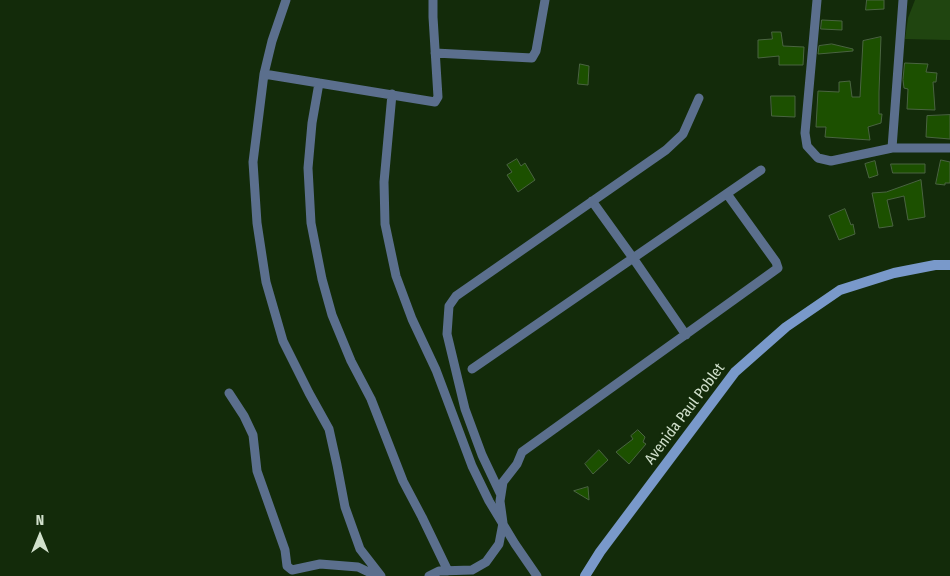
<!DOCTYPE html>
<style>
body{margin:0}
#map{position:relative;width:950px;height:576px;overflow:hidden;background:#132b0a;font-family:"Fira Sans Condensed",sans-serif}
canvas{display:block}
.north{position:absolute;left:15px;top:511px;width:50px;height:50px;-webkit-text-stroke:4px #132b0a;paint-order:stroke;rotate:0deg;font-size:14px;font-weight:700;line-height:20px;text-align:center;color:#d1e0cc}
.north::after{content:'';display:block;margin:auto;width:18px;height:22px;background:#d1e0cc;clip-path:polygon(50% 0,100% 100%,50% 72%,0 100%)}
</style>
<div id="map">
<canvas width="950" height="576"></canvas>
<div class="north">N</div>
</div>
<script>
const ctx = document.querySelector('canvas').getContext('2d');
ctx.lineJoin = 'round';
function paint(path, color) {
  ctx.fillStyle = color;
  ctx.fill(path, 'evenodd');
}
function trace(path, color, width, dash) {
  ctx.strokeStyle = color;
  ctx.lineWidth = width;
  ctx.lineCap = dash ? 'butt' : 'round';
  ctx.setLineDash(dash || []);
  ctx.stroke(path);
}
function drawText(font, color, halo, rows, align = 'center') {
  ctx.font = font + ' "Fira Sans Condensed",sans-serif';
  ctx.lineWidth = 4;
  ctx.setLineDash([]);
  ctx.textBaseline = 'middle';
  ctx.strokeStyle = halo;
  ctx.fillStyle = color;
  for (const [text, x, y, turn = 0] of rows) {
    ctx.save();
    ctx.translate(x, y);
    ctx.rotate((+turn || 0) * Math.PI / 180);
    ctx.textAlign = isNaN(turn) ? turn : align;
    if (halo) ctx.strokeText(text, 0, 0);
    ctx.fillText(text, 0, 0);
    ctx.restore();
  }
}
paint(new Path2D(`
 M915,0H950V40L905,39L908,18Z`), '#204510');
const building = new Path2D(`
 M867,0H884V9L866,10Z
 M822,20L842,21V30L821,29Z
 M772,32H781L783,46L804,47L803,65H779V56L758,58V40L772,39Z
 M881,37L879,92V114H882L881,123L868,127L870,140L825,137L826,127H816L818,91L839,92V82L850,81L852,97H860L863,41Z
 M832,44L853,49V51L818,54L819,46Z
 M905,63L928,64L926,72L937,73L936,82H933L935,110L907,109L908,89L904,88L903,80Z
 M580,64L589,66L588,85L578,84Z
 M771,96H795V117L772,116Z
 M950,115V139L926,137L927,116Z
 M517,159L521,166L525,163L535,180L518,192L507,175L512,172L507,165Z
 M941,160L950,162V183H945V185L936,184Z
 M875,161L878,175L869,178L865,164Z
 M891,164H925V173H893Z
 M921,180L925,217L908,220L904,196L887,200L893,226L879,228L872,193L886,192Z
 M845,209L851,225L853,224L855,234L839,240L829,216Z
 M638,430L645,437L643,442L646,444L629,464L616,452L633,439L631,436Z
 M599,450L608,460L593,474L585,464Z
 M588,487L589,500L574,491Z`);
paint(building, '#1c5000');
trace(building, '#4a6441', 1);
trace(new Path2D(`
 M286,0L272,41L264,74L253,162L257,223L266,282L283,341L309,393L329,429L337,465L345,507L360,549L381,576
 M817,0L805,133L807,146L818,158L831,161L892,148H950
 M435,53L532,58L536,51L545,0
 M264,74L435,102L438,97L433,17V0
 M319,83L312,123L308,168L311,223L322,279L332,315L351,361L371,399L403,481L422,517L448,571
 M392,94L384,182L385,224L396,276L412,319L436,370L472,466L489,501L515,544L537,576
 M892,148L903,0
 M592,201L633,258L686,335
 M472,369L761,170
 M229,393L244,416L253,435L257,471L285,550L287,566L292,570L320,564L358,567L377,576
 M501,495L482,455L465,409L447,334L449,306L456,296L666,150L683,134L699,98
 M429,576L439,571L472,570L486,562L499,544L503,523L500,501L503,482L517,464L522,452L778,268L776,262L727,194`), '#5b6f8d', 9);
trace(new Path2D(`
 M585,576L600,552L735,372L786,327L840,290L894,273L935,265H950`), '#7999ca', 10);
drawText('15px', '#d1e0cc', '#132b0a', [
 ["Avenida Paul Poblet",685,414,-53]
]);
</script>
